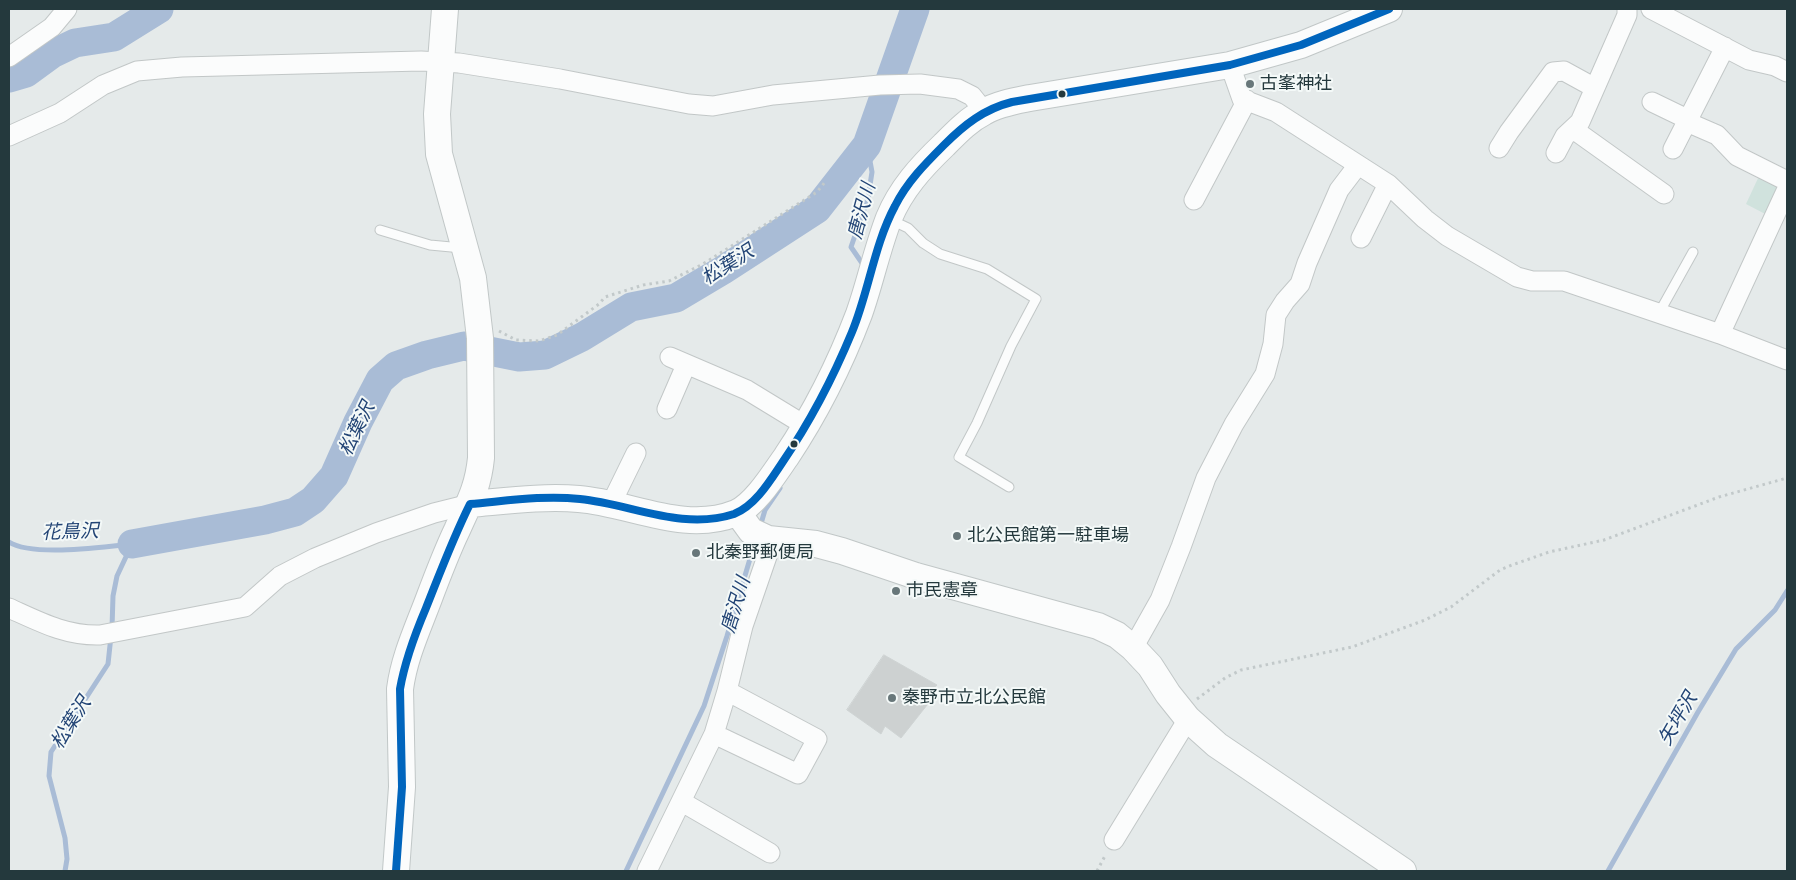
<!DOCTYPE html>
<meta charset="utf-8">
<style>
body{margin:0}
#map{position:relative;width:1796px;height:880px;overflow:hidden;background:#e5eaea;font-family:Raleway,sans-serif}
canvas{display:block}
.frame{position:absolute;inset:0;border:10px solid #24393d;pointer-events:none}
</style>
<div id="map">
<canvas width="1796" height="880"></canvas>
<div class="frame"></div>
</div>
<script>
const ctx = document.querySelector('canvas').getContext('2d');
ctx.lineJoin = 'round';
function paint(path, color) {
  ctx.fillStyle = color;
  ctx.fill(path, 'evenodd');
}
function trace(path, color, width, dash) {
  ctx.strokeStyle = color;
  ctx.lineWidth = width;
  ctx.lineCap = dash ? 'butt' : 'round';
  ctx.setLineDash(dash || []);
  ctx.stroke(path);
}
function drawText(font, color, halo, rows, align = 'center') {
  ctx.font = font + ' Raleway,"Noto Sans JP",sans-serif';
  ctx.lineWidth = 4;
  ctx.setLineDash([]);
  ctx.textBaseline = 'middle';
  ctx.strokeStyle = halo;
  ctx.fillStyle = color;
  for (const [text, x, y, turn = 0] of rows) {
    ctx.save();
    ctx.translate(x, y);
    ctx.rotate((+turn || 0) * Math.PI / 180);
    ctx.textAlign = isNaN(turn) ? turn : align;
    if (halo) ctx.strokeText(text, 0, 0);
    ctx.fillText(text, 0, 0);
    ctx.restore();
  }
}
paint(new Path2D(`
 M1760,174L1779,184L1769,216L1746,204Z`), '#d0e2dd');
trace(new Path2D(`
 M864,266L851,247L868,198L872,172L867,145
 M760,527L765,510L780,488
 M9,542C32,557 104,547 132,544
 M112,628L113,596L117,576L132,544
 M65,871L67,859L65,838L49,776L51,752L108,664L111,636
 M626,871L704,706L727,636L755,542
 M1608,871L1698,712L1736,649L1775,610L1787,591`), '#a9bcd6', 5);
trace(new Path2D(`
 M9,78L26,73L52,54L75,43L114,37L159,9
 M132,544L265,520L295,512L313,500L334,476L358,422L380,380L396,366L427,355L464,346L519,357L545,355L582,337L631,307L676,298L723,270L817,209L867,145L915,9`), '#a9bcd6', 29);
const building = new Path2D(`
 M884,655L937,685L927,696L931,700L901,738L885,726L881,734L847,710Z`);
paint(building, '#cdd1d1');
trace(building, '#ced3d3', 1);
const lane = new Path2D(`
 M891,220L908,228L923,243L940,254L987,269L1036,299L1011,346L977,423L959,457L1009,487
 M380,230L430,245L462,248
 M1659,313L1693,252`);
const street = new Path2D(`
 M1651,9L1749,60L1775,66L1787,72
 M9,57L52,27L67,9
 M1230,65L1242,99L1276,112L1388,184L1425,219L1447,236L1517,277L1532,281H1564L1720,334L1787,360
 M1652,102L1683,117L1687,122L1717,135L1737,156L1787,181
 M1573,129L1664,194
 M9,136L60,113L103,85L137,71L182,67L421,61L459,63L560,79L689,104L713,106L773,95L880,85L920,84L958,89L972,96L984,111
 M1499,148L1509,132L1553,72L1564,71L1595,88
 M1673,149L1725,47
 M1556,153L1565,136L1580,122L1627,15V9
 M1194,200L1247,100
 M1361,238L1388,184
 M1720,334L1787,189
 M670,357L747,390L806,426
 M667,409L686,365
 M611,504L636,453
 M9,608C40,622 66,636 100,635L245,607L280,576L315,558L376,533L434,513L470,504
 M1133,648L1160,600L1181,547L1206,478L1234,424L1265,374L1273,344L1276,315L1285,301L1300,284L1307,263L1339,190L1358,165
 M714,734L798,774L817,739L727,691
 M682,802L770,853
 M1114,840L1188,719
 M647,871L714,734L727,691L743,626L773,539`);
const secondary = new Path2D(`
 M470,504C506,501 543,496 579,499C630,503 684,534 736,513C755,505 774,474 786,457C816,412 840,364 859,314C870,283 877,249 889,218C901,189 921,167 944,145C956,133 968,120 984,112C997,104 1015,101 1030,98L1230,65L1301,45L1389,9
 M738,513L751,531L768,539L816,544L842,551L916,576L1098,626L1117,635L1133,648L1150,666L1168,694L1188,719L1217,745L1403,871
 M396,871L402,787L400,689C404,658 417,630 428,601C437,577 446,553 457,530C469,503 478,488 481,458L480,338L473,278L439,154L437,114L445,9`);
trace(lane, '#c2c7c7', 11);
trace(street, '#c2c7c7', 21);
trace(secondary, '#c1c7c7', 28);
trace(new Path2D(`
 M499,331L516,340L539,341L557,335L599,304L605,297L643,285L669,281L703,264L817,192L825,182
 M1197,699L1225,678L1241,670L1352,647L1425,620L1451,607L1500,570L1512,565L1549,552L1604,540L1719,497L1787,478
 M1097,871L1106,854`), '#c2c9ca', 3, [2.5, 4]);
trace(lane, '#fbfcfc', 9);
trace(street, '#fbfcfc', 19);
trace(secondary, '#fbfcfc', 26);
trace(new Path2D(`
 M396,871L402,787L400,689C405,660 415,634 426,608C440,573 453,538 470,504C506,501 543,495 580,499C631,504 682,531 734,514C755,506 770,481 782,463C810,422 833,378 852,332C869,291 874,245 895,206C907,182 925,164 944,145C964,125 984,109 1012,102L1230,65L1301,45L1389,9`), '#0065bd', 8);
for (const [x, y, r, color] of [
 [1250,84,5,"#68777a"],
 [1062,94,4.5,"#24393d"],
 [794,444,4.5,"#24393d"],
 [957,536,5,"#68777a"],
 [696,553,5,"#68777a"],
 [896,591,5,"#68777a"],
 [892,698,5,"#68777a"]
]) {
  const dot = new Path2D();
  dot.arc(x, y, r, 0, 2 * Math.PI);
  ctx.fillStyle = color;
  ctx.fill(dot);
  trace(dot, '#f4f9f8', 2);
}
drawText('18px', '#24393d', '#f4f9f8', [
 ["古峯神社",1260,84],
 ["北公民館第一駐車場",967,536],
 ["北秦野郵便局",706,553],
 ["市民憲章",906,591],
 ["秦野市立北公民館",902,698]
], 'left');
drawText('italic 19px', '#224475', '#f4f9f8', [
 ["唐沢川",862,211,-75],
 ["松葉沢",728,265,-32],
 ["松葉沢",357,429,-64],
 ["花鳥沢",70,532,-2],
 ["唐沢川",736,605,-73],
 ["矢坪沢",1678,719,-60],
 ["松葉沢",71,723,-58]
]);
</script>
